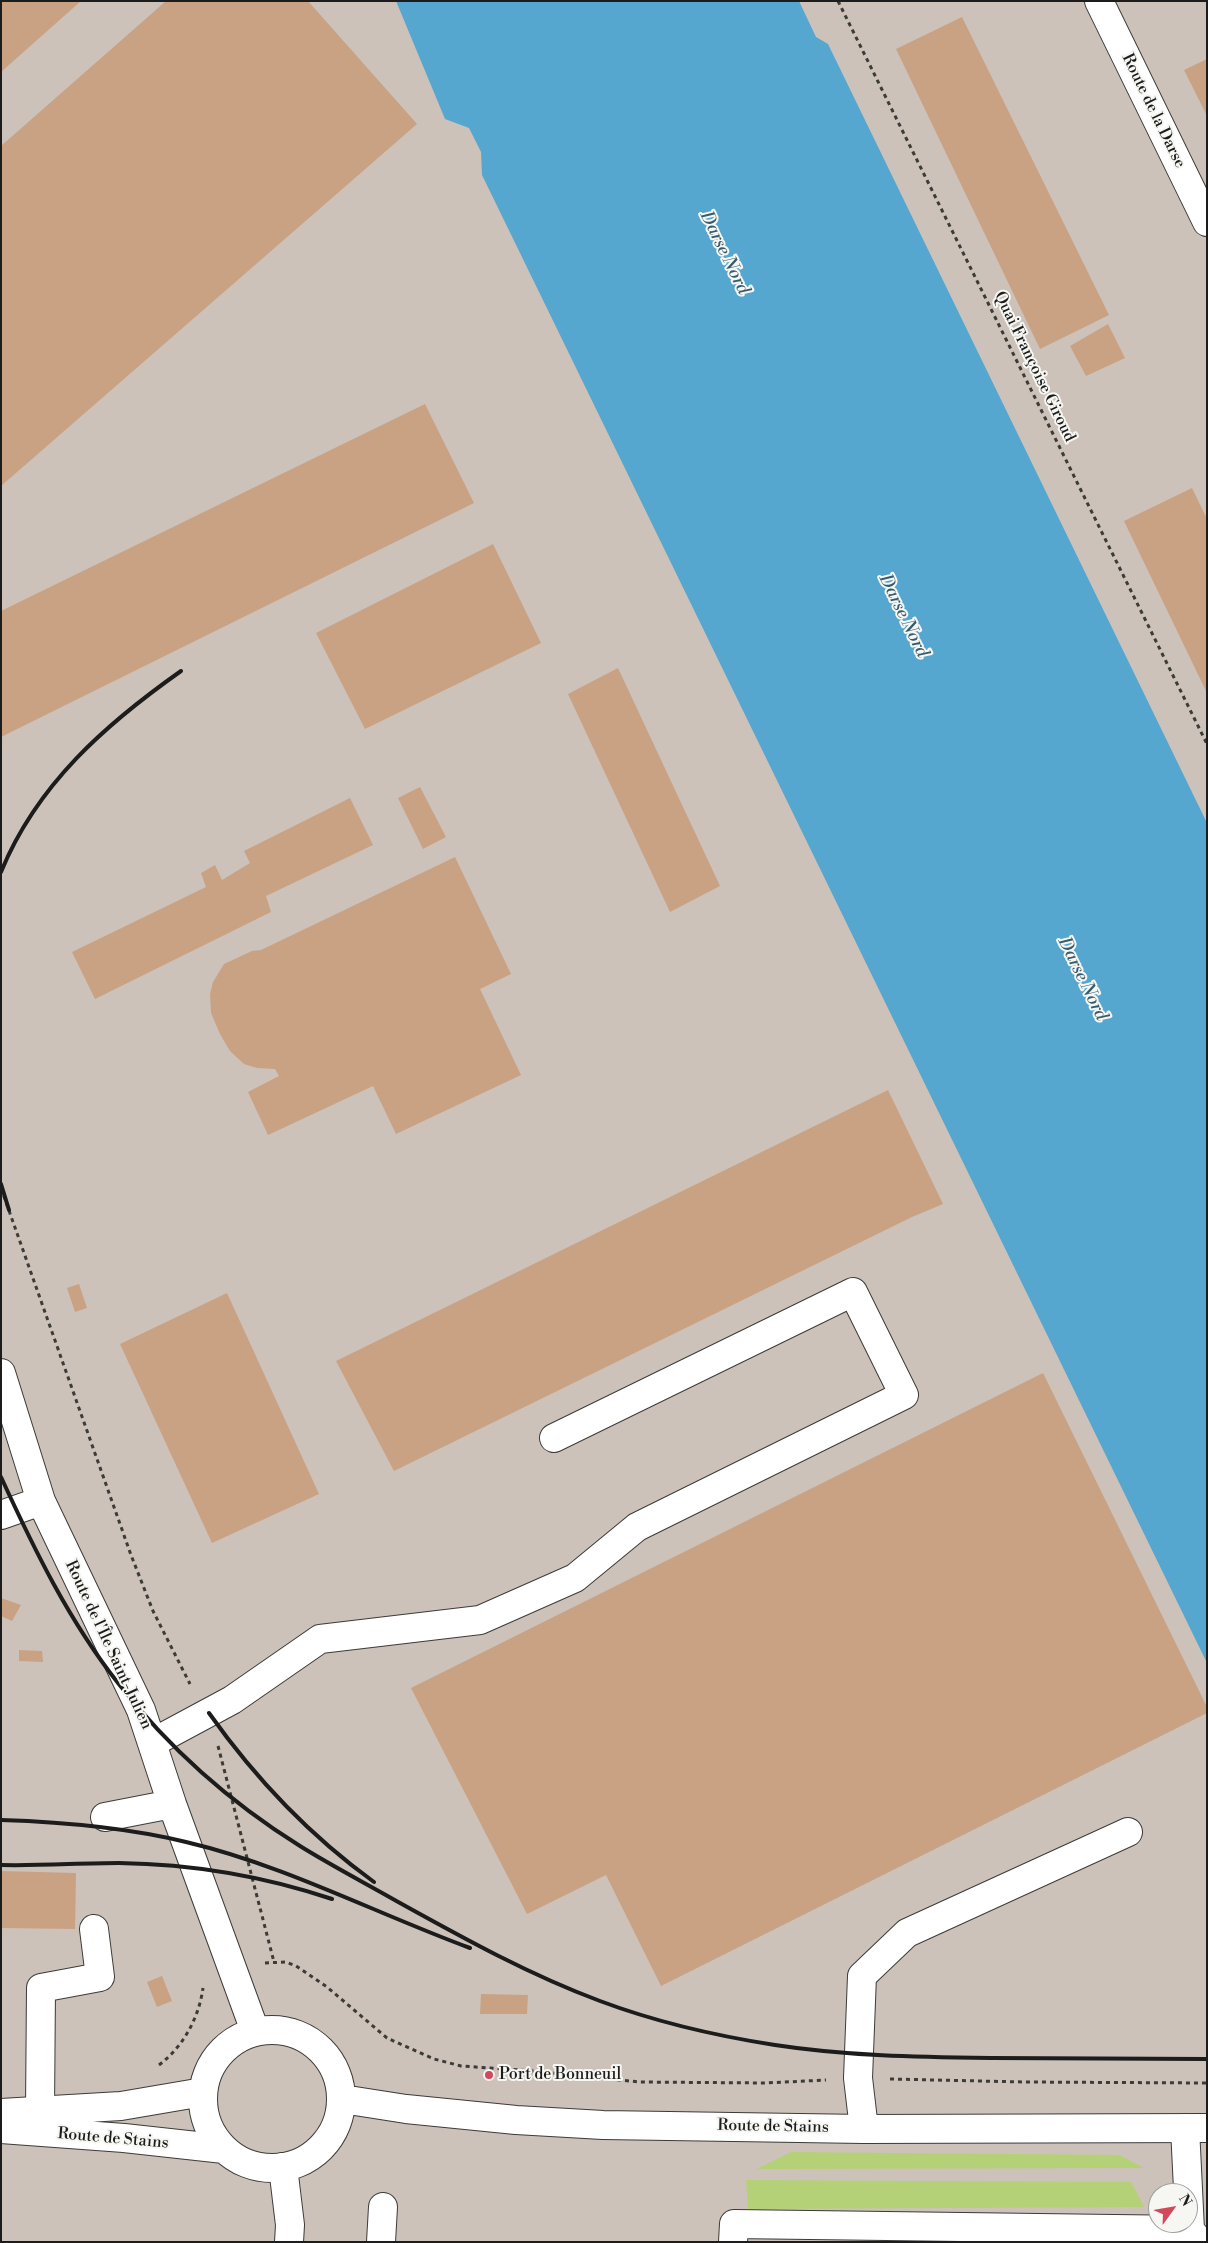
<!DOCTYPE html>
<meta charset="utf-8">
<style>
body{margin:0}
#map{position:relative;width:1208px;height:2243px;overflow:hidden;background:#f3e8d5;font-family:"Libre Bodoni",serif}
canvas{display:block}
.frame{position:absolute;inset:0;border:2px solid #1c1c1c;pointer-events:none}
.north{position:absolute;left:1148px;top:2183px;width:50px;height:50px;box-sizing:border-box;background:#f6f6f2;border:1px solid #9f9f9c;border-radius:50%;rotate:58deg;font-size:14px;font-weight:700;line-height:20px;text-align:center;color:#1c1c1c}
.north::after{content:'';display:block;margin:auto;width:18px;height:22px;background:#d1495b;clip-path:polygon(50% 0,100% 100%,50% 72%,0 100%)}
</style>
<div id="map">
<canvas width="1208" height="2243"></canvas>
<div class="frame"></div>
<div class="north">N</div>
</div>
<script>
const ctx = document.querySelector('canvas').getContext('2d');
ctx.lineJoin = 'round';
function paint(path, color) {
  ctx.fillStyle = color;
  ctx.fill(path, 'evenodd');
}
function trace(path, color, width, dash) {
  ctx.strokeStyle = color;
  ctx.lineWidth = width;
  ctx.lineCap = dash ? 'butt' : 'round';
  ctx.setLineDash(dash || []);
  ctx.stroke(path);
}
function drawText(font, color, halo, rows, align = 'center') {
  ctx.font = font + ' "Libre Bodoni",serif';
  ctx.lineWidth = 4;
  ctx.setLineDash([]);
  ctx.textBaseline = 'middle';
  ctx.strokeStyle = halo;
  ctx.fillStyle = color;
  for (const [text, x, y, turn = 0] of rows) {
    ctx.save();
    ctx.translate(x, y);
    ctx.rotate((+turn || 0) * Math.PI / 180);
    ctx.textAlign = isNaN(turn) ? turn : align;
    if (halo) ctx.strokeText(text, 0, 0);
    ctx.fillText(text, 0, 0);
    ctx.restore();
  }
}
paint(new Path2D(`
 M1,1H1207V2242H1ZM1158,2193H1188V2223H1158Z`), '#ccc2b9');
paint(new Path2D(`
 M791,2152L1119,2155L1144,2168L757,2169Z
 M746,2180L1131,2182L1144,2207L748,2209Z`), '#b5d177');
paint(new Path2D(`
 M396,1H799L816,37L828,44L1207,823V1663L482,175L481,152L469,128L445,119Z`), '#56a7d0');
paint(new Path2D(`
 M1,1H81L1,72Z
 M166,1H308L417,124L1,486V146Z
 M962,17L1109,315L1040,349L896,49Z
 M1207,59V116L1184,70Z
 M1108,324L1125,358L1086,376L1070,346Z
 M425,404L474,503L1,737V611Z
 M1192,488L1207,519V693L1124,521Z
 M493,544L541,643L365,729L316,633Z
 M618,668L720,886L670,912L568,694Z
 M420,787L446,837L423,849L398,798Z
 M350,798L373,845L266,896L271,912L95,999L72,952L206,887L201,873L215,865L222,880L250,863L244,851Z
 M455,857L511,974L480,989L521,1075L396,1134L373,1086L268,1135L248,1092L279,1076L275,1069L257,1068L244,1064L230,1051L220,1034L211,1013L210,994L213,982L224,964L252,951L261,950Z
 M888,1090L943,1204L912,1217L394,1471L336,1361Z
 M79,1284L87,1308L75,1312L67,1288Z
 M227,1293L319,1494L212,1543L120,1344Z
 M1043,1373L1207,1707V1713L661,1986L606,1875L527,1914L411,1688Z
 M1,1598L21,1605L12,1621L1,1616Z
 M19,1650L42,1651L43,1662L19,1661Z
 M1,1871L76,1873L75,1929L1,1928Z
 M162,1976L172,2001L157,2007L147,1982Z
 M481,1994L528,1995L527,2014H480Z`), '#c9a283');
const minor = new Path2D(`
 M1099,1L1207,222
 M1,1373L41,1501L141,1710L172,1804L255,2031
 M1,1515L41,1501
 M152,1743L232,1700L320,1639L480,1620L575,1578L637,1527L904,1395L853,1292L554,1438
 M105,1817L172,1804
 M40,2110L41,1988L100,1977L94,1929
 M1185,2128L1190,2230L1200,2242
 M864,2129L858,2078L862,1976L907,1933L1128,1832
 M283,2167L290,2225L289,2242
 M381,2242L383,2207
 M733,2242L734,2224L1190,2230V2242`);
const major = new Path2D(`
 M203 2099a69 69 0 1 1 138 0a69 69 0 1 1-138 0Z
 M342,2099L406,2109L516,2120L603,2125L864,2129L1207,2128
 M1,2113L121,2106L203,2092
 M1,2129L124,2138L224,2149`);
trace(minor, '#3c3b38', 30);
trace(major, '#3c3b38', 30);
trace(new Path2D(`
 M838,1L1207,744
 M1,1188L131,1555L153,1611L190,1684
 M218,1746L274,1962
 M265,1963L286,1962L296,1966L327,1987L387,2038L434,2059L461,2066L534,2071L639,2082L765,2083L826,2080
 M159,2065C184,2046 199,2017 203,1988
 M890,2079L1025,2082L1207,2083`), '#3c3b38', 3, [4, 4]);
trace(minor, '#fff', 28);
trace(major, '#fff', 28);
trace(new Path2D(`
 M1,872C37,784 106,724 181,671
 M1,1184L9,1210
 M1,1477C34,1549 69,1621 118,1683C168,1747 231,1803 300,1846C332,1866 367,1884 400,1903C465,1939 530,1975 600,2001C656,2022 717,2036 775,2045C846,2056 918,2057 991,2058C1063,2058 1135,2059 1207,2059
 M209,1713C255,1778 309,1835 374,1882
 M1,1820C63,1822 125,1827 186,1842C284,1865 375,1913 470,1948
 M1,1865C40,1866 80,1863 119,1863C191,1864 263,1876 332,1899`), '#1c1c1c', 4);
for (const [x, y, r, color] of [
 [489,2075,5,"#d1495b"]
]) {
  const dot = new Path2D();
  dot.arc(x, y, r, 0, 2 * Math.PI);
  ctx.fillStyle = color;
  ctx.fill(dot);
  trace(dot, '#f6f6f2', 2);
}
drawText('16px', '#1c1c1c', '#f6f6f2', [
 ["Route de la Darse",1153,111,64],
 ["Quai Françoise Giroud",1034,367,64],
 ["Route de l'Île Saint-Julien",108,1645,65],
 ["Route de Stains",773,2127,1],
 ["Route de Stains",113,2139,5]
]);
drawText('16px', '#1c1c1c', '#f6f6f2', [
 ["Port de Bonneuil",499,2075]
], 'left');
drawText('italic 18px', '#365b6d', '#f6f6f2', [
 ["Darse Nord",724,253,64],
 ["Darse Nord",903,616,64],
 ["Darse Nord",1082,979,64]
]);
</script>
